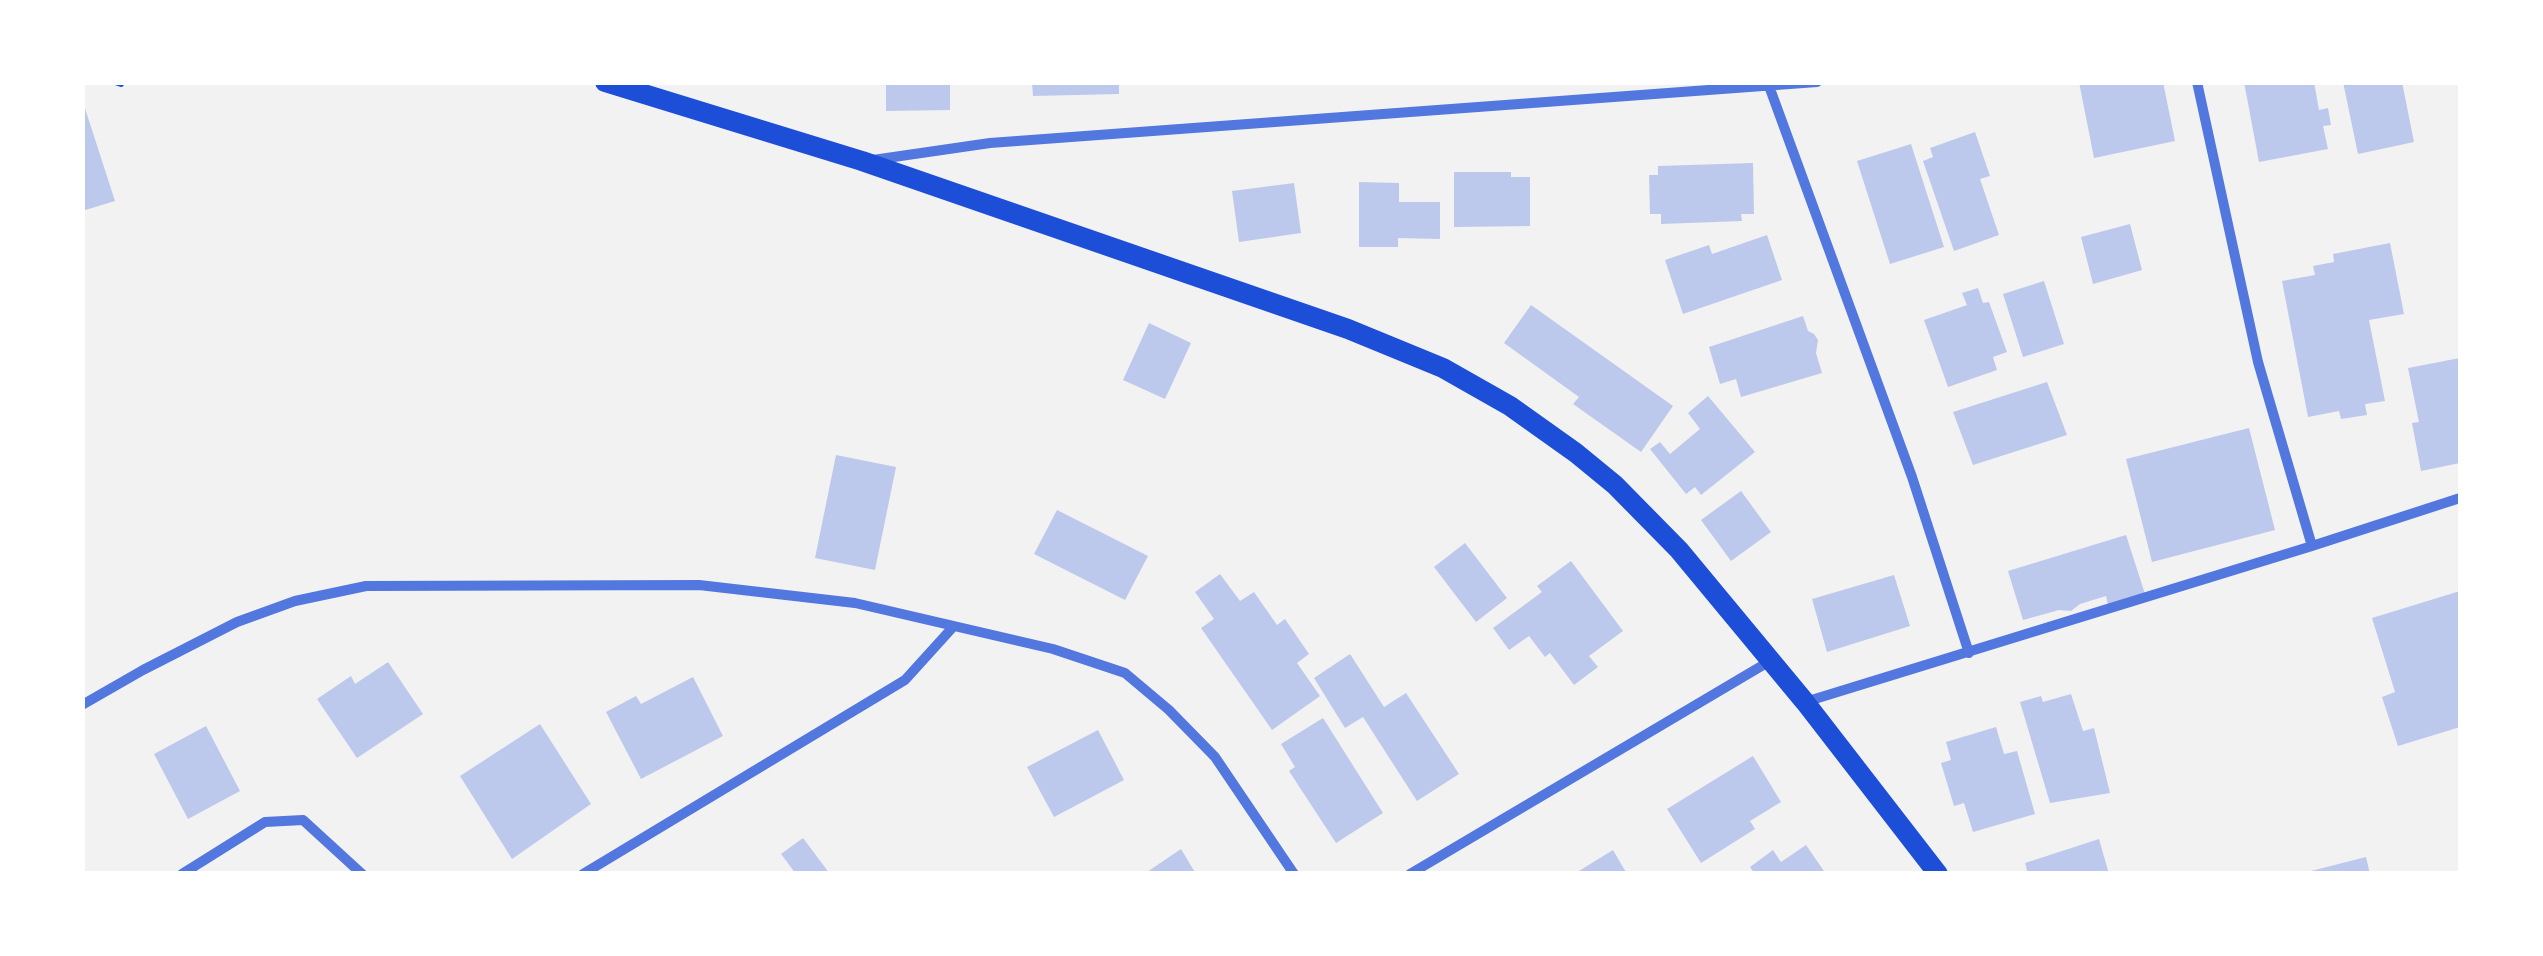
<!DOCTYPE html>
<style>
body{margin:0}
#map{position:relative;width:2543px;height:956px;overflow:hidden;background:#f2f2f2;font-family:Ubuntu,sans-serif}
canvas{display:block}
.frame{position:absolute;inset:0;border:85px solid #fff;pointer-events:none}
</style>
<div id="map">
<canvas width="2543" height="956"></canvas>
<div class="frame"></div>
</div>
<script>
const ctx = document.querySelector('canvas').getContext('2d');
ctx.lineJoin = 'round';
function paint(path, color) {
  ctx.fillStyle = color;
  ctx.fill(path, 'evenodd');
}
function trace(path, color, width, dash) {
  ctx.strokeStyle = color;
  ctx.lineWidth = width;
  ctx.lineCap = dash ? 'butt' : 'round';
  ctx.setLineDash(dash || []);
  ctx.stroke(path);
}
paint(new Path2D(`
 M886,82H950V110L886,111Z
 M1032,82H1119V94L1033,96Z
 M2079,82H2163L2175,141L2094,158Z
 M2244,82H2314L2319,110L2328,108L2331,125L2323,126L2328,149L2259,162Z
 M2343,82H2402L2414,142L2358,154Z
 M82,99L115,201L82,211Z
 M1975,132L1990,176L1980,179L1999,235L1954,251L1923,161L1933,157L1930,148Z
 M1911,144L1944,247L1890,264L1857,161Z
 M1753,163L1754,214H1741L1742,221L1661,224V214H1650L1649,175H1658V166Z
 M1454,172H1511V177H1530V226L1454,227Z
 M1359,182L1399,183V202H1440V239L1398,238V247H1359Z
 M1294,183L1301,233L1239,242L1232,191Z
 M2130,224L2142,270L2093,284L2081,237Z
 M1767,235L1782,280L1683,314L1665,260L1709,245L1712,254Z
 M2390,243L2404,314L2369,320L2385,401L2365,404L2367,415L2341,419L2339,411L2308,417L2282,281L2315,275L2313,266L2334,262L2333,254Z
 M2044,281L2064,344L2023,357L2003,294Z
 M1978,288L1983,303L1989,302L2007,352L1993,357L1997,370L1948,387L1924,320L1967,305L1962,293Z
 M1531,305L1673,406L1641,452L1573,404L1579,397L1504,343Z
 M1803,316L1808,331L1814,334L1818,340L1816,353L1822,373L1741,397L1736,379L1720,384L1709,347Z
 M1149,323L1191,343L1165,399L1123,380Z
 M2460,358V463L2421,471L2412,423L2419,422L2408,368Z
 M2047,382L2067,435L1973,465L1953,412Z
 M1708,396L1755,452L1701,495L1695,487L1686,494L1650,449L1660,442L1670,454L1700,429L1688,413Z
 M2249,428L2275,530L2152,562L2126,459Z
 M836,455L896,467L875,570L815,558Z
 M1741,491L1771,532L1731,561L1701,520Z
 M1057,510L1148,556L1125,600L1034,554Z
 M2126,535L2145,594L2108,605L2106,596L2080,604L2071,611L2059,610L2023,620L2008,571Z
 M1465,543L1507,598L1476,622L1434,567Z
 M1571,561L1623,631L1589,656L1598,667L1574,685L1550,653L1545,657L1529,636L1509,650L1493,628L1542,592L1537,586Z
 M1220,574L1240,601L1254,592L1277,625L1285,619L1309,654L1297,663L1320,696L1272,730L1201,628L1214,619L1195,592Z
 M1894,575L1910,626L1827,652L1812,599Z
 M2460,591V727L2398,746L2382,697L2395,692L2372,618Z
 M1350,654L1384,707L1406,693L1459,774L1417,801L1363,717L1345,728L1314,678Z
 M388,662L423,714L357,758L317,699L351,676L355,684Z
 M693,677L723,736L641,779L606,712L636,696L641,704Z
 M2071,694L2083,731L2094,728L2110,793L2050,803L2020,702L2041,696L2043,702Z
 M1323,718L1383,813L1336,843L1289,771L1295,767L1281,744Z
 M540,724L591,804L512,859L460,776Z
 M206,726L240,791L188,819L154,754Z
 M1996,727L2004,754L2017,751L2035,814L1973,832L1964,803L1954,806L1941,763L1951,760L1946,742Z
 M1098,730L1124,780L1054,817L1027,767Z
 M1753,756L1781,802L1750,821L1755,829L1701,863L1667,809Z
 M803,838L830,874H796L781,854Z
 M2099,839L2109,874H2028L2025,863Z
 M1806,845L1826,874H1755L1750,867L1773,850L1781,862Z
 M1181,849L1196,874H1144Z
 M1613,850L1627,874H1574Z
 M2366,857L2370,874H2307V872Z`), '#bdc9ec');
trace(new Path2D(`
 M115,82L121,84`), '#1d4ed8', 6);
trace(new Path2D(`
 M2197,82L2258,362L2312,546
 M1769,86L1912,477L1969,653
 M873,160L990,143L1817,82
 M1805,702L2312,546L2460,498
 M82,705L143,670L237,622L295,601L366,586L699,585L855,603L1053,649L1125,673L1169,710L1215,757L1294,874
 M182,874L265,822L303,820L362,874
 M583,874L905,680L953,627
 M1410,874L1770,661`), '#5277de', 10);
trace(new Path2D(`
 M605,82L862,161L1348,329L1443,368L1510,406L1576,453L1615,485L1679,550L1805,702L1938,874`), '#1d4ed8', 20);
</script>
